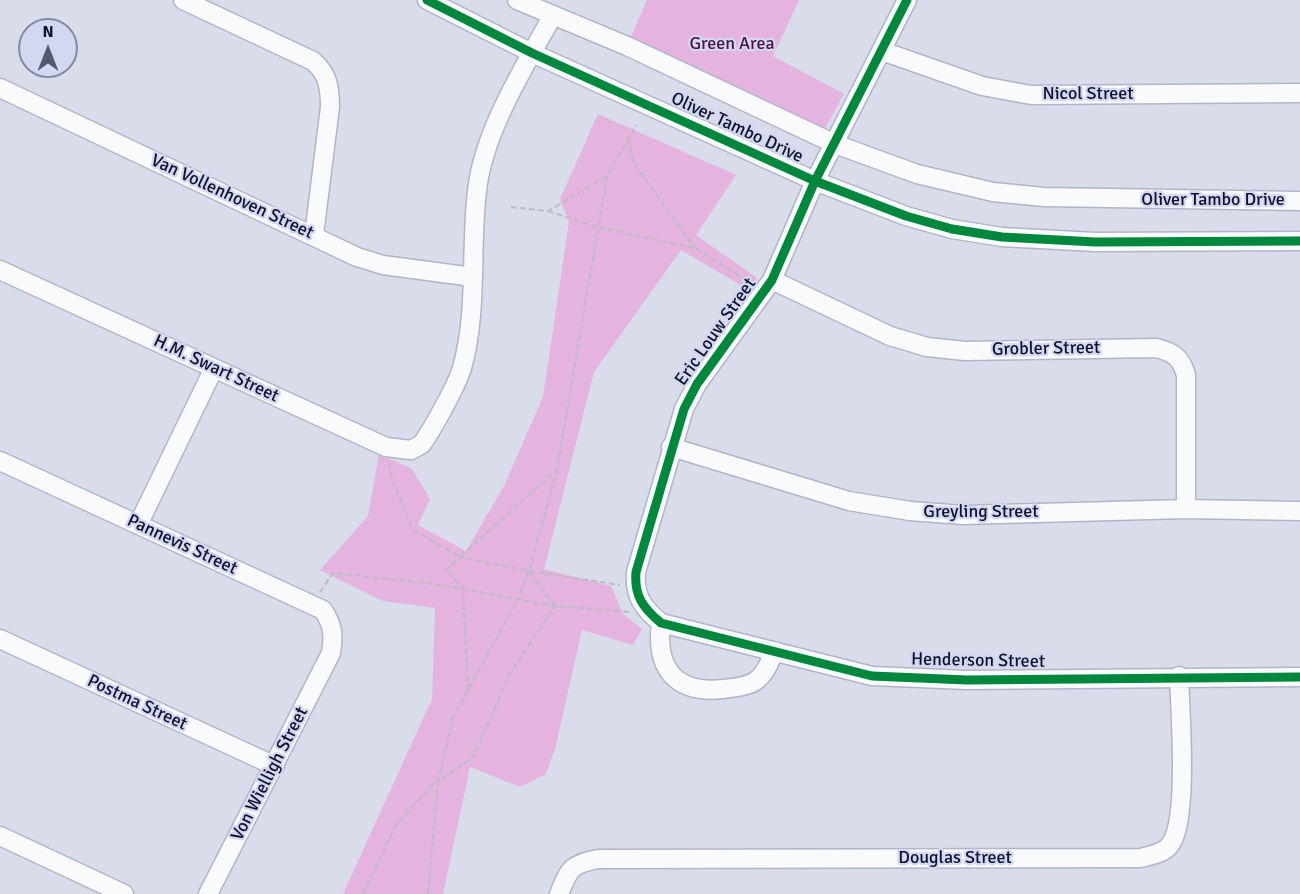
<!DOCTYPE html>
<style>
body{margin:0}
#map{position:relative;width:1300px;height:894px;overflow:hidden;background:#d9dceb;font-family:Signika,sans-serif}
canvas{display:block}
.north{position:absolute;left:18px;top:18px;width:60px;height:60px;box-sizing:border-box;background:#d2d7f2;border:2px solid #8488a2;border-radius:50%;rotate:0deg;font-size:16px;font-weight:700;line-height:24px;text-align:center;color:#10122a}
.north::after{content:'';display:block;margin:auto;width:21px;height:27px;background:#56596e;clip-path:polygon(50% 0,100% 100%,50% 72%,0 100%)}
</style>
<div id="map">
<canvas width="1300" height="894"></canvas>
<div class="north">N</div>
</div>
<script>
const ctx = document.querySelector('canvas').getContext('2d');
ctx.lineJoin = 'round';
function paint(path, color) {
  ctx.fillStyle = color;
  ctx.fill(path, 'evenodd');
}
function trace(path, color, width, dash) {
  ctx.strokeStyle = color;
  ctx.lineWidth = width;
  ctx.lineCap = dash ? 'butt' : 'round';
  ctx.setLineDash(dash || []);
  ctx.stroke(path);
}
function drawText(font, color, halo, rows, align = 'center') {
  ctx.font = font + ' Signika,sans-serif';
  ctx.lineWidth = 4.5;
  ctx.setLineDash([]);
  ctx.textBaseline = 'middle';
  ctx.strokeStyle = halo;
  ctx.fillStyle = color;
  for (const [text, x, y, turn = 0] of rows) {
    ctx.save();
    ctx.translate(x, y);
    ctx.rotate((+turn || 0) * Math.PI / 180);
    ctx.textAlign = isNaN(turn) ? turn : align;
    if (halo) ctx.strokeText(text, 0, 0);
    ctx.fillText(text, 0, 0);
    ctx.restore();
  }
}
paint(new Path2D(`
 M647,0H799L773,56L844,94L823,132L629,41Z
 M598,114L736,175L696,235L757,278L749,290L681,250L594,372L544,569L611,586L623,614L642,629L633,645L582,630L555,749L546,774L520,787L470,767L443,894H343L432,699L435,608L383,601L320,570L368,516L379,454L412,469L430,499L418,525L466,551L504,486L543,397L569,222L560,199Z`), '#e5b3df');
const minor = new Path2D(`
 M183,0L313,61C328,74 330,88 330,107L314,235
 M427,0L532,53L815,181L906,216L952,229L1002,237L1095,242L1300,241
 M517,0L627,46L835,144L917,174L993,192L1044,197L1300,201
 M907,0L815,181L772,280L697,384L684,409L636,572C634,596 643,608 661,623L872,676L967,680L1300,677
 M882,51L982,86L1031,95L1300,93
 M0,88L357,257L383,265L473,277
 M0,270L386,447L411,450L422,444C433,428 457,385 462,368C478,311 470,250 477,191C483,133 524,67 552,17
 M772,280L890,336L927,347L965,351L1156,348C1173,352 1181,357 1186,375V509
 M671,447L849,501L910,511L963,515L1186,509L1300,511
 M0,461L323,610C333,625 334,635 331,653L208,894
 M138,525L214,368
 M661,623C655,669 676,694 723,689C733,688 745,687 754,682C765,675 770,662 774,651
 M0,639L275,766
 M0,836L124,894
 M559,894C569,869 571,864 598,859L1141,858C1151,855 1163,854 1170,845C1189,821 1180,710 1179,676`);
trace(minor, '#b1b5c8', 21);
trace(new Path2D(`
 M628,139L634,164L695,248
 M511,207L548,211L607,176
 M548,211L597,227L695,248L749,282
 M389,463L393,482L412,529L460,557L557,470
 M320,592L333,573L435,584L554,606
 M555,606L529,571L557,470L607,176L636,125
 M468,690L463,589L446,570L460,557L529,571L620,585
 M438,782L453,718L518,599L529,571
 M363,894L396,825L437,780
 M428,894L438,782L473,757L511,672L555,606L629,612`), '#bcbcc5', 2, [6, 3]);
trace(minor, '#f9fafc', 18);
trace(new Path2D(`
 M427,0L532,53L815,181L906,216L952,229L1002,237L1095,242L1300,241
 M907,0L815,181L772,280L697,384L684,409L636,572C634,596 643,608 661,623L872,676L967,680L1300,677`), '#00873e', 9);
drawText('18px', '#4d1041', '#d2d7f2', [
 ["Green Area",732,44]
]);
drawText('18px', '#10122a', '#d2d7f2', [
 ["Nicol Street",1088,94],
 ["Oliver Tambo Drive",737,128,25],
 ["Van Vollenhoven Street",232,197,25],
 ["Oliver Tambo Drive",1213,200],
 ["Eric Louw Street",716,332,-55],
 ["Grobler Street",1046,349,-1],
 ["H.M. Swart Street",216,369,25],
 ["Greyling Street",981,512],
 ["Pannevis Street",182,545,25],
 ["Henderson Street",978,661,1],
 ["Postma Street",137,703,25],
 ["Von Wielligh Street",270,774,-63],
 ["Douglas Street",955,858]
]);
</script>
